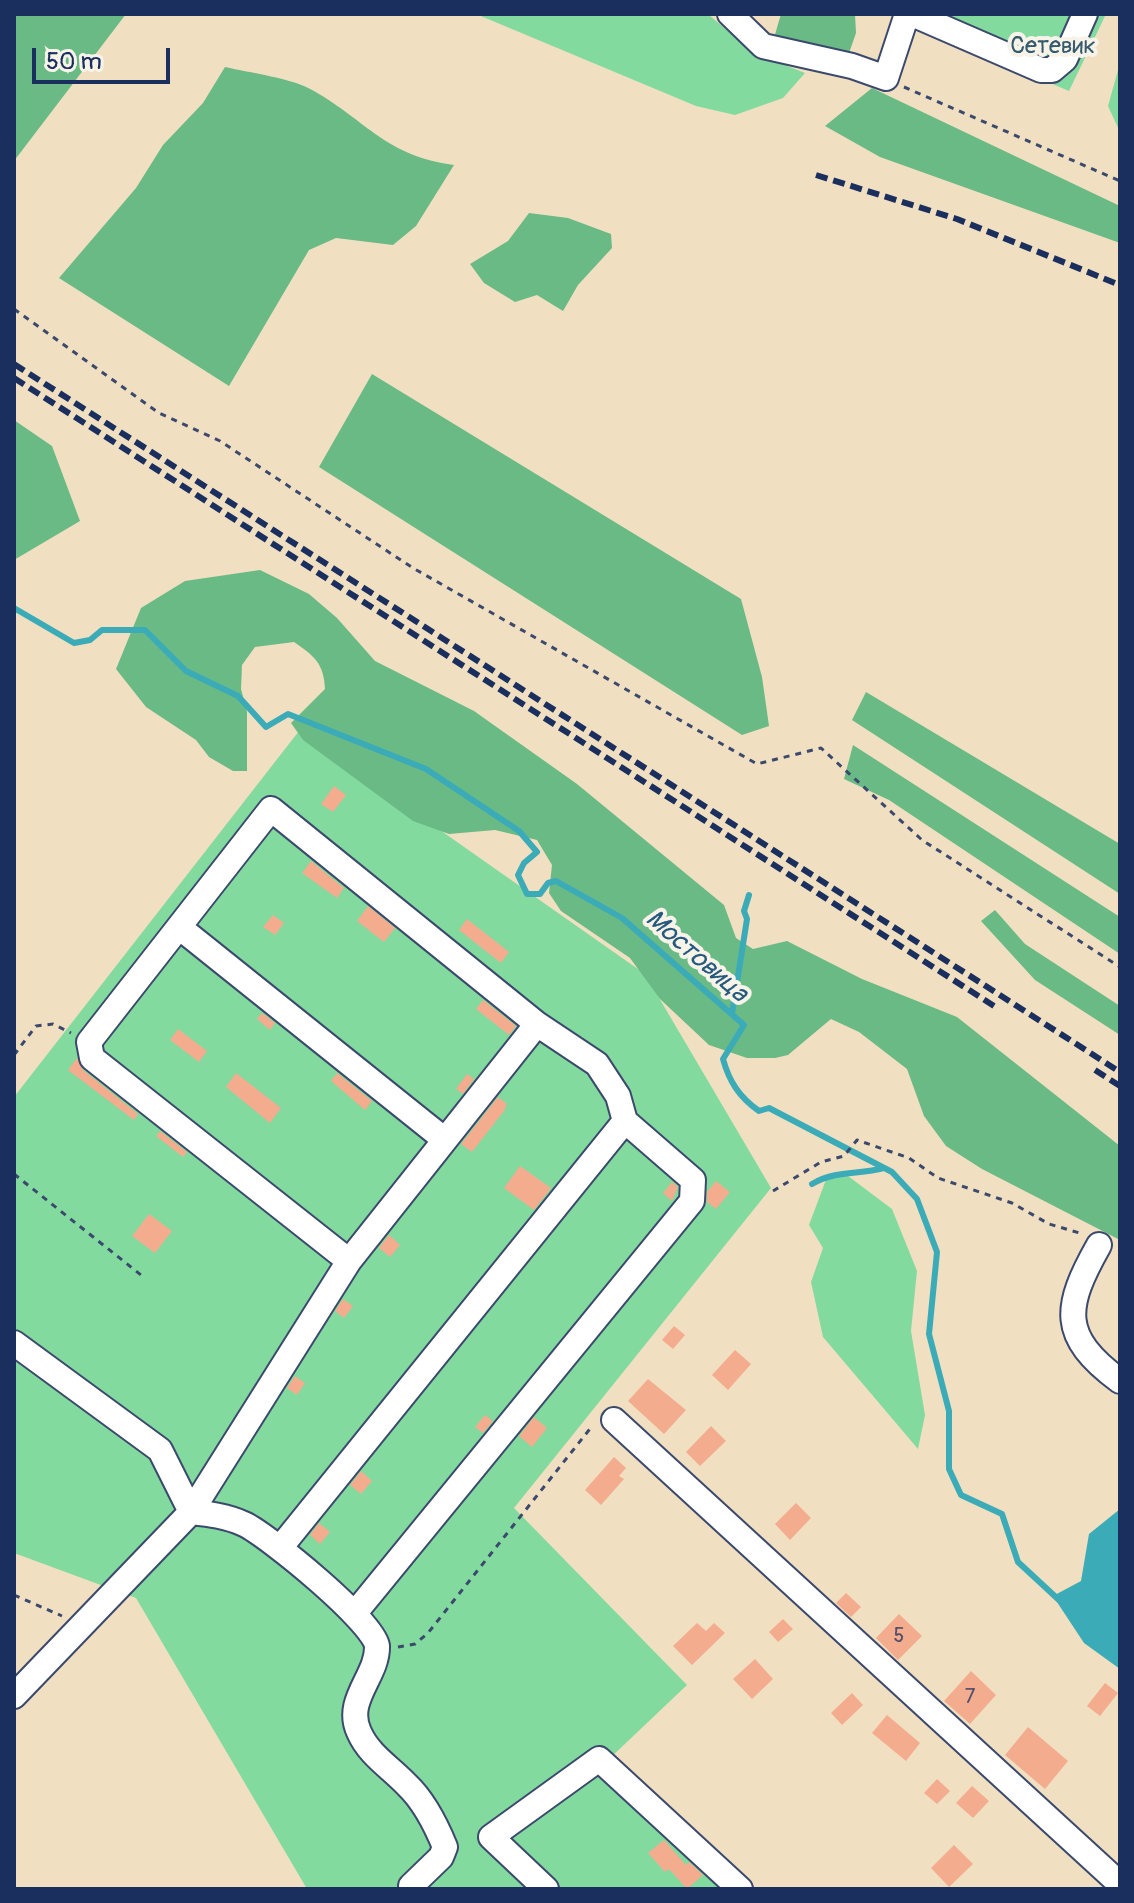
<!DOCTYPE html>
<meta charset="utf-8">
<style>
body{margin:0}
#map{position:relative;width:1134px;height:1903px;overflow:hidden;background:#f1dfc1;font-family:Pangolin,sans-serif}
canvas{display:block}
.frame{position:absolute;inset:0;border:16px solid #1b2f5e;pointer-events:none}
.scale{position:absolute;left:32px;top:48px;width:138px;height:36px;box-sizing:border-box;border:4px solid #1b2f5e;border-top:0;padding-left:10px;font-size:24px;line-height:28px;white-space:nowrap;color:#1b2f5e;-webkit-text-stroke:6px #f7f3e8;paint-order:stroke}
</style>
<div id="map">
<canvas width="1134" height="1903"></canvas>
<div class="frame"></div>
<div class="scale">50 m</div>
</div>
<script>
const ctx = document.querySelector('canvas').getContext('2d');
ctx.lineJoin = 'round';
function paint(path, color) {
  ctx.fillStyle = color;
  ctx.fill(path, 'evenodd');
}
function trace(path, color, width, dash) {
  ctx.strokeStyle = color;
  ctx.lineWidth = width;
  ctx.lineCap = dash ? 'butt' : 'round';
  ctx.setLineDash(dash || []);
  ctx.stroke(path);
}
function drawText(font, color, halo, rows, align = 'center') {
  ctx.font = font + ' Pangolin,sans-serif';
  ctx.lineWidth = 8;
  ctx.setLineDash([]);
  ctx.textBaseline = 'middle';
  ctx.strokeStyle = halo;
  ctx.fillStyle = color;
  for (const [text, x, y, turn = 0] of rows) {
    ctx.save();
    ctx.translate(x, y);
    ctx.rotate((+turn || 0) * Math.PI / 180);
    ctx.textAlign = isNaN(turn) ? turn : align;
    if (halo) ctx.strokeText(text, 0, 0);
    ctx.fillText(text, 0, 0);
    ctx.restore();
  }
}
paint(new Path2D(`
 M476,14H708L752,52L805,73L783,98L735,115L696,106Z
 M888,14H1106L1069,91Z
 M1120,63V132L1108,106Z
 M299,731L645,974L771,1188L514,1508L687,1685L608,1760L743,1889H307L136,1598L14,1553V1097Z
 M848,1176L892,1209L917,1271L911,1331L925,1415L918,1449L823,1337L811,1282L823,1248L809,1225L827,1177Z`), '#83da9f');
paint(new Path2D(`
 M14,14H126L14,161Z
 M781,14H855L856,33L849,53L774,38Z
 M225,67C250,73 293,78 314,91C368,122 386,156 454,165L416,226L393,245L336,238L309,250L229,386L59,278L136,188L163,145L203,103Z
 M872,88L1120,206V243L880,157L825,126Z
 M529,213L568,218L611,234L612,248L578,285L563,311L537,295L515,302L484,283L470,264L508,241Z
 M372,374L741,599L762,677L769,726L742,735L319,467Z
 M14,420L52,446L80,521L14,560Z
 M260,570L309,594L337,618L375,661L474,711L577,784L724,905L736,938L753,949L787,941L862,979L957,1017L1120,1146V1240L982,1169L946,1146L924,1116L907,1069L859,1032L831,1019L788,1055L775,1058H747L709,1045L660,999L630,958L561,911L549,893L552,865L537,840L495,830L449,834L413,821L303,740L291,723L325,689C324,663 314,656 294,642L255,647L242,665L241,689L247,712V771H233L209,757L196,740L146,707L116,669L141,608L185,581Z
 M866,692L1120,844V894L852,720Z
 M853,745L1120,917V954L889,800L844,779Z
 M995,910L1025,944L1120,1006V1035L1035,980L981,921Z`), '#6aba86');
paint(new Path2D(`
 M1120,1509V1669L1084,1643L1053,1596L1081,1581L1089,1534Z`), '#3babb7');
trace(new Path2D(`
 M14,608L74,643L90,640L102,630H145L186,671L238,696L266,727L288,714L426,769L519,831L537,852L524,863L518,875L527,894H540L548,883L556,881L622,918L744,1025L723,1059C729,1081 739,1097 759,1111L769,1108L892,1172L917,1199L937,1252L929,1334L949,1411V1469L961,1495L1002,1514L1018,1562L1059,1600
 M732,1014L747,919L744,911L749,895
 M812,1184C836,1170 858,1175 884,1168`), '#3babb7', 6);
paint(new Path2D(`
 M334,786L346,795L333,812L321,804Z
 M311,861L344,888L337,898L302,873Z
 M368,906L395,928L384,942L357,921Z
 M273,915L284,923L275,935L263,927Z
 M467,919L509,952L501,963L459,930Z
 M483,1000L516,1026L509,1035L476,1009Z
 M262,1013L275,1023L270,1030L257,1019Z
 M178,1029L207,1051L199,1062L170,1040Z
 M77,1058L83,1070L138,1114L134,1120L68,1070Z
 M236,1073L281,1108L270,1123L226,1087Z
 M337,1073L372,1101L365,1110L331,1081Z
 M467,1074L474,1079L463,1094L456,1089Z
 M498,1097L507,1104L504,1111L472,1152L461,1144Z
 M160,1131L187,1152L183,1157L156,1136Z
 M520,1166L551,1188L534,1210L504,1188Z
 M716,1181L730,1192L716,1209L707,1202V1192Z
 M672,1182L678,1187L672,1201L663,1193Z
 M149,1214L172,1231L155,1253L132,1236Z
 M389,1235L400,1245L390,1257L379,1248Z
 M343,1299L353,1306L344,1318L335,1311Z
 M674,1326L685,1335L673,1349L662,1340Z
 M735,1350L751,1364L728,1390L712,1375Z
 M295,1376L305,1383L297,1395L287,1388Z
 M648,1379L686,1410L664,1434L628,1401Z
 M485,1415L493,1421L483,1433L475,1427Z
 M534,1417L547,1428L532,1447L519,1436Z
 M711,1426L726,1441L700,1466L686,1452Z
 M614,1457L626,1468L619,1476L624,1479L601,1505L585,1490Z
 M361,1471L372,1481L361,1494L350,1485Z
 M796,1503L811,1518L790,1540L775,1524Z
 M319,1523L330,1532L320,1544L310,1535Z
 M846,1593L861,1607L851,1617L836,1603Z
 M899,1614L922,1636L898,1660L876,1638Z
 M783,1619L793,1629L778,1642L769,1632Z
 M697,1623L706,1631L714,1623L725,1633L692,1665L673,1646Z
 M755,1659L773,1679L752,1699L733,1679Z
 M971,1671L996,1695L970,1724L944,1701Z
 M1105,1683L1118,1693L1100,1716L1087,1706Z
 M852,1693L863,1705L842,1725L831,1713Z
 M887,1715L920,1743L906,1761L872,1733Z
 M1028,1727L1068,1761L1045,1789L1005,1755Z
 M937,1779L950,1791L937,1804L924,1793Z
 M972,1786L989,1801L973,1818L956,1803Z
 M664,1840L686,1865L689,1862L703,1875L687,1889L669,1869L665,1872L648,1853Z
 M954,1845L973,1864L949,1887L931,1868Z`), '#f4ac8e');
const minor = new Path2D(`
 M730,14L763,46L852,66L886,78L907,14
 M912,14L1041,70H1052L1065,59L1085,14
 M179,927L445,1140
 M1099,1245C1064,1307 1059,1336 1120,1381
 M349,1261L92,1058L89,1042L271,809L537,1024L597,1064L618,1096L625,1121L693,1180L692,1201L355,1613
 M14,1343L160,1450L191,1512
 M614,1420L1120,1884
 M191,1512C209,1514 227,1516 244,1524C268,1535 375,1623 377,1646C378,1676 344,1700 359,1732C369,1755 390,1767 407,1785C424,1801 436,1825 445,1847L441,1857L411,1886L413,1889
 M280,1548L625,1121
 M14,1696L191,1512L349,1261L537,1024
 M546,1889L491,1837L599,1759L740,1889`);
trace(minor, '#3b496d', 28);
trace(new Path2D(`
 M904,87L1120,181
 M14,309L159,413L220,441L413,568L757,764L821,748L922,840L1120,967
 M14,1055L36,1026L53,1024L71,1033
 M14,1174L141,1275
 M773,1191L821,1162L844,1156L857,1140L909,1158L938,1178L1012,1203L1049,1224L1083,1234
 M14,1595L62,1616
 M398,1647L415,1644L428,1633L593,1425`), '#3b496d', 3, [6, 6]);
trace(minor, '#fff', 24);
trace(new Path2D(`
 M816,175L957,219L1120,285
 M14,364L1120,1072
 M14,378L994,1006
 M1095,1070L1120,1086`), '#1b2f5e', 6, [12, 6]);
drawText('20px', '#514e6a', null, [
 ["5",899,1637],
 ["7",970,1698]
]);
drawText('24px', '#355a6e', '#f7f3e8', [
 ["Сетевик",1053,47]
]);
drawText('italic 26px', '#265a7d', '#f7f3e8', [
 ["Мостовица",696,957,41]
]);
</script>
